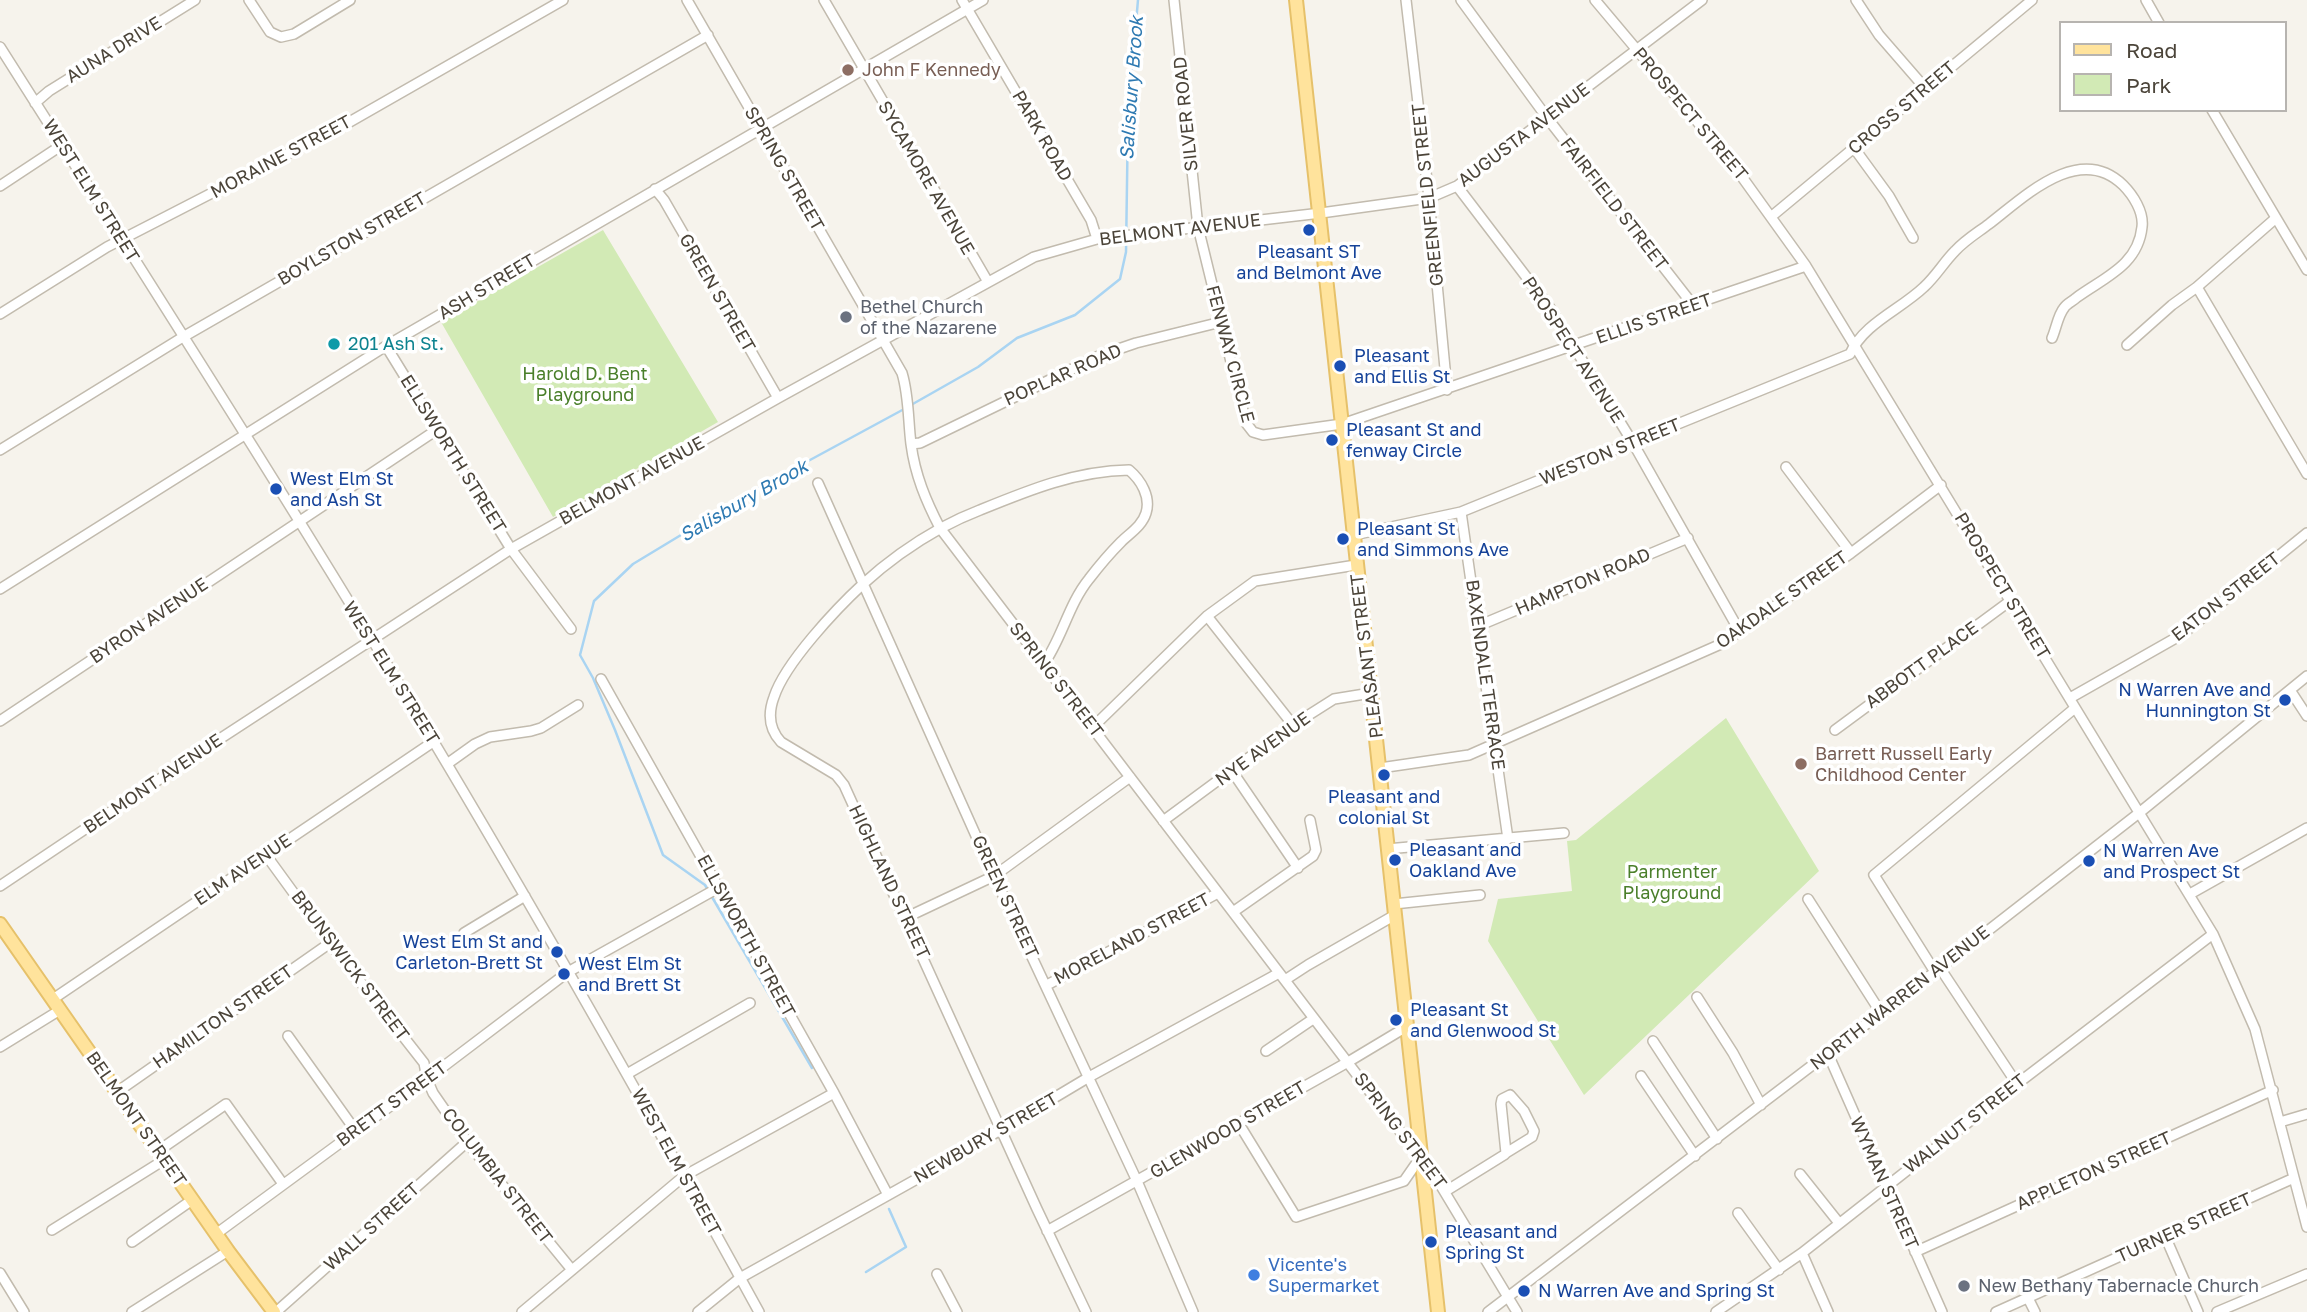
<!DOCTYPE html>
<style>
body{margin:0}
#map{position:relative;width:2307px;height:1312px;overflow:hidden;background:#f6f3ec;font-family:"Golos Text",sans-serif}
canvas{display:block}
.legend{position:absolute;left:2059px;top:21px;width:228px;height:91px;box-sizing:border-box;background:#fff;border:2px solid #b7b4b0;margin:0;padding:9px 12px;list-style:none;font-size:21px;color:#4b4439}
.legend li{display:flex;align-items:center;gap:14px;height:35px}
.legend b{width:35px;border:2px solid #b7b4b0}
</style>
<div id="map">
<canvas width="2307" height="1312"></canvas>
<ul class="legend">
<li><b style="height:9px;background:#ffe39c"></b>Road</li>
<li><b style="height:19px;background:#d2eab5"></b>Park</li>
</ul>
</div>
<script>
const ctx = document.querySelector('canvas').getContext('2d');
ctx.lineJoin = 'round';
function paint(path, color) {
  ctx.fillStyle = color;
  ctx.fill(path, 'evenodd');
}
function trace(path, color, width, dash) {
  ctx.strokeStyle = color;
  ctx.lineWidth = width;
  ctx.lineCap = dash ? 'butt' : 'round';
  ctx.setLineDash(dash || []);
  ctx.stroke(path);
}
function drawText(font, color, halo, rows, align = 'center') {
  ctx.font = font + ' "Golos Text",sans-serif';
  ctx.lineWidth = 7;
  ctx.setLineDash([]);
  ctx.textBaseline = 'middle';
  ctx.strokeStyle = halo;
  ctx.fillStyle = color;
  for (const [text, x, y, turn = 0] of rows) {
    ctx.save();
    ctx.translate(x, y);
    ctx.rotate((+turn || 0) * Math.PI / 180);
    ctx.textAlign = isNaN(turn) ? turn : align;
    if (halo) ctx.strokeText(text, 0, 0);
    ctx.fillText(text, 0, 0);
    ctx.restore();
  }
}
paint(new Path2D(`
 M603,230L718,422L553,517L441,322Z
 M1726,718L1819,871L1584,1095L1488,941L1498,899L1572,891L1567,841L1576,840Z`), '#d2eab5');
trace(new Path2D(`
 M911,405L978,367L1017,338L1075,315L1120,279L1126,252L1128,115L1138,0
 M812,1068L705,885L663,855L615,730L593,678L580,655L594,601L633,564L762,486L906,408
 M866,1272L906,1247L889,1209`), '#a9d4f2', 2.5);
const minor = new Path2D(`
 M249,0L270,32L281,37L294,34L350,0
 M687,0L902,373C909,396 908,420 911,444C915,475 926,501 940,528L1438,1181L1517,1312
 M824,0L988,282
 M962,0L1091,220L1097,239
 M1174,0L1198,227L1246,423L1253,432L1263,435L1342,424L1806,266
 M1406,0L1429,198L1447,390
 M1461,0L1548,119L1693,305
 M1595,0L1732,163L1806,266L2213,934L2255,1029L2307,1227
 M1856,0L1879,35L1925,88
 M2146,0L2159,23
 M0,47C151,285 303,522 447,764C555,945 658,1128 759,1312
 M35,103L49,91L195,0
 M2212,110L2307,270
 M1854,148L1889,196L1913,238
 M0,186L62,145
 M1457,186L1550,308L1633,443L1740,632
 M655,189L664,200L778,398
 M1772,216L2032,0
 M2276,218L2197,287L2307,474
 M0,314L107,247L346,124L563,0
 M2127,345L2172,305L2197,287
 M386,346L511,549L571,629
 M911,444L920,443L1101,355L1136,343L1221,322
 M0,450L183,337L708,35
 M1786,467L1851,553
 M818,483L994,876L1137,1181L1193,1312
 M1461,512L1508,839
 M1354,535L1461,512L1850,354C1864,323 1900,310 1924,287C1936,276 1944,262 1955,251C1965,240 1977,233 1989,224C2023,198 2079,142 2123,185C2133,195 2144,212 2142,227C2138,266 2103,278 2076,298C2073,301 2066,304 2064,308C2058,315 2056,329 2052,338
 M0,589L386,346L983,0
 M1207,616L1293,725
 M1478,626L1688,538
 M1043,665C1062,639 1068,605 1089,579C1099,566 1110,553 1121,542C1130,533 1142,526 1146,513C1151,497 1141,480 1129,470C1075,471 1029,490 980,510C967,515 954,521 941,528C914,543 886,563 863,584C837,608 785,663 774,697C768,713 769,729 781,742L836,775L844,785L1037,1209L1086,1312
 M601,679L834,1093L888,1195
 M2290,690L2307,716
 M2070,698L2181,635L2307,533
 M0,721L438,429
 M1093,727L1207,616L1255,581L1356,565
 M1835,730L2010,601
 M447,764L475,744L490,737L531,731L541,728L578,705
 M1380,768L1469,755L1721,644L1851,553L1941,485
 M1232,771L1298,868
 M1163,821L1293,725L1334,699L1371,693
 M1387,849L1564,833
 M266,855L330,943L424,1063L427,1079L433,1093L467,1142L572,1270
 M0,886L215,742L511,549L778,398L1034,257L1097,239L1321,213L1429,198L1457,186L1702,0
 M2190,894L2307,828
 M1808,899L1881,1013
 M1394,904L1480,895
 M1233,912L1313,856L1316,850L1310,820
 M905,918L994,876L1130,777
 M464,933L525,896
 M1940,968L2017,1084
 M1935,972L1874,875L2075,708
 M1285,980L1308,965L1395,915
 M1047,985L1218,893
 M1697,997L1733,1053L1761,1105
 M53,999L433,742
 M288,1036L355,1130
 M1653,1041L1717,1139
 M0,1047L60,1010
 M1266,1051L1313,1019
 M1828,1054L1942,1312
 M627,1074L750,1003
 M1641,1076L1695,1156
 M117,1092L330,943
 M2280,1122L2307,1114
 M1239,1124L1296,1217L1404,1181L1420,1158
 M158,1151L226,1104L283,1184
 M1800,1174L1839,1223
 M1446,1191L1504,1155L1506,1153L1532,1137L1534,1131L1524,1111L1510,1095L1502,1099L1501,1104L1506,1153
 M1738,1213L1779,1270
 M52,1230L164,1160
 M1047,1231L1348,1062L1408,1026
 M216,1234L427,1079L568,972L718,888
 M2165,1236L2198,1312
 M132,1242L192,1200
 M1915,1252L2273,1090
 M1802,1253L1828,1312
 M0,1273L24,1312
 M937,1274L957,1312
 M2028,1298L2035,1312
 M132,1312L228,1251
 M276,1312L467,1142
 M522,1312L684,1176L834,1093
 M698,1312L740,1278L940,1166L1089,1077L1279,973
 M1488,1312L1940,968L2139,813L2307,676
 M1716,1312L1802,1253L2017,1084L2213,934
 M1996,1312L2294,1178
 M2217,1312L2307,1274`);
const major = new Path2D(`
 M1296,0L1438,1312
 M0,924L228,1251L274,1312`);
trace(minor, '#c2bbae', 12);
trace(major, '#e6c16a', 16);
trace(minor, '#fff', 9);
trace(major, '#ffe39c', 12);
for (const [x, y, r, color] of [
 [848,70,7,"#8d6e63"],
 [1309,230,7,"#1a4fb4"],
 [846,317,7,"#6b7280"],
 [334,344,7,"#0f9aa8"],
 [1340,366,7,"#1a4fb4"],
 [1332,440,7,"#1a4fb4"],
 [276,489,7,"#1a4fb4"],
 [1343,539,7,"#1a4fb4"],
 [2285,700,7,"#1a4fb4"],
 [1801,764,7,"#8d6e63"],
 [1384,775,7,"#1a4fb4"],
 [1395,860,7,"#1a4fb4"],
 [2089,861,7,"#1a4fb4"],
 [557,952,7,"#1a4fb4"],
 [564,974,7,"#1a4fb4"],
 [1396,1020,7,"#1a4fb4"],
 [1431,1242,7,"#1a4fb4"],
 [1254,1275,7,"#3f7fe0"],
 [1964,1286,7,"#6b7280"],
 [1524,1291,7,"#1a4fb4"]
]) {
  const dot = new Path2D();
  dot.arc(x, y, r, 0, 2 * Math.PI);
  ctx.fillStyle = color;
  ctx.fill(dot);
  trace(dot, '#fff', 2.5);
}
drawText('18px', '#4b4439', '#fff', [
 ["AUNA DRIVE",114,50,-32],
 ["CROSS STREET",1902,108,-40],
 ["SILVER ROAD",1186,114,-96],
 ["PROSPECT STREET",1690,114,50],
 ["AUGUSTA AVENUE",1524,135,-37],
 ["PARK ROAD",1042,136,60],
 ["MORAINE STREET",281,157,-28],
 ["SPRING STREET",784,169,60],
 ["SYCAMORE AVENUE",926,178,60],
 ["WEST ELM STREET",91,191,58],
 ["GREENFIELD STREET",1428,195,-96],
 ["FAIRFIELD STREET",1614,204,52],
 ["BELMONT AVENUE",1180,230,-7],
 ["BOYLSTON STREET",352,239,-30],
 ["ASH STREET",487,287,-31],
 ["GREEN STREET",717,293,60],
 ["ELLIS STREET",1654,319,-19],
 ["PROSPECT AVENUE",1573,350,57],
 ["FENWAY CIRCLE",1230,354,75],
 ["POPLAR ROAD",1063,375,-24],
 ["WESTON STREET",1610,452,-22],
 ["ELLSWORTH STREET",453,454,58],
 ["BELMONT AVENUE",632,481,-29],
 ["HAMPTON ROAD",1583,582,-23],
 ["PROSPECT STREET",2002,586,59],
 ["EATON STREET",2226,597,-38],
 ["OAKDALE STREET",1782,600,-35],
 ["BYRON AVENUE",149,621,-34],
 ["PLEASANT STREET",1367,656,-97],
 ["ABBOTT PLACE",1922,665,-36],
 ["WEST ELM STREET",391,673,58],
 ["BAXENDALE TERRACE",1485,675,82],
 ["SPRING STREET",1056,680,52],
 ["NYE AVENUE",1263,749,-36],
 ["BELMONT AVENUE",153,784,-34],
 ["ELM AVENUE",243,870,-34],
 ["HIGHLAND STREET",889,882,65],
 ["GREEN STREET",1005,897,65],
 ["ELLSWORTH STREET",746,936,61],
 ["MORELAND STREET",1132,939,-28],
 ["BRUNSWICK STREET",350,966,53],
 ["NORTH WARREN AVENUE",1900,998,-38],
 ["HAMILTON STREET",223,1017,-35],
 ["BRETT STREET",392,1104,-36],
 ["BELMONT STREET",136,1119,55],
 ["WALNUT STREET",1965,1124,-38],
 ["GLENWOOD STREET",1228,1130,-30],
 ["SPRING STREET",1400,1131,53],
 ["NEWBURY STREET",986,1138,-30],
 ["WEST ELM STREET",676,1162,61],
 ["APPLETON STREET",2094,1171,-24],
 ["COLUMBIA STREET",497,1176,52],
 ["WYMAN STREET",1884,1183,66],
 ["WALL STREET",372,1227,-42],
 ["TURNER STREET",2184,1228,-24]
]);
drawText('18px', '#785e54', '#fff', [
 ["John F Kennedy",862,70],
 ["Barrett Russell Early",1815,754],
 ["Childhood Center",1815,775]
], 'left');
drawText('18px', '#164399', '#fff', [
 ["Pleasant ST",1309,252,"center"],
 ["and Belmont Ave",1309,273,"center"],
 ["Pleasant",1354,356],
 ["and Ellis St",1354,377],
 ["Pleasant St and",1346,430],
 ["fenway Circle",1346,451],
 ["West Elm St",290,479],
 ["and Ash St",290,500],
 ["Pleasant St",1357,529],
 ["and Simmons Ave",1357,550],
 ["N Warren Ave and",2271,690,"right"],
 ["Hunnington St",2271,711,"right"],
 ["Pleasant and",1384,797,"center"],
 ["colonial St",1384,818,"center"],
 ["Pleasant and",1409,850],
 ["Oakland Ave",1409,871],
 ["N Warren Ave",2103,851],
 ["and Prospect St",2103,872],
 ["West Elm St and",543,942,"right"],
 ["Carleton-Brett St",543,963,"right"],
 ["West Elm St",578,964],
 ["and Brett St",578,985],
 ["Pleasant St",1410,1010],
 ["and Glenwood St",1410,1031],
 ["Pleasant and",1445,1232],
 ["Spring St",1445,1253],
 ["N Warren Ave and Spring St",1538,1291]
], 'left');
drawText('18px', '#5b616d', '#fff', [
 ["Bethel Church",860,307],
 ["of the Nazarene",860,328],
 ["New Bethany Tabernacle Church",1978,1286]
], 'left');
drawText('18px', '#0d838f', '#fff', [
 ["201 Ash St.",348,344]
], 'left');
drawText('18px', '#4a7f2a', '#fff', [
 ["Harold D. Bent",585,374],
 ["Playground",585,395],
 ["Parmenter",1672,872],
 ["Playground",1672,893]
]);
drawText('18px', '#366cbe', '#fff', [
 ["Vicente's",1268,1265],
 ["Supermarket",1268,1286]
], 'left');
drawText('italic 19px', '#2e7ab2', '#fff', [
 ["Salisbury Brook",1132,88,-86],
 ["Salisbury Brook",744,501,-30]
]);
</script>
